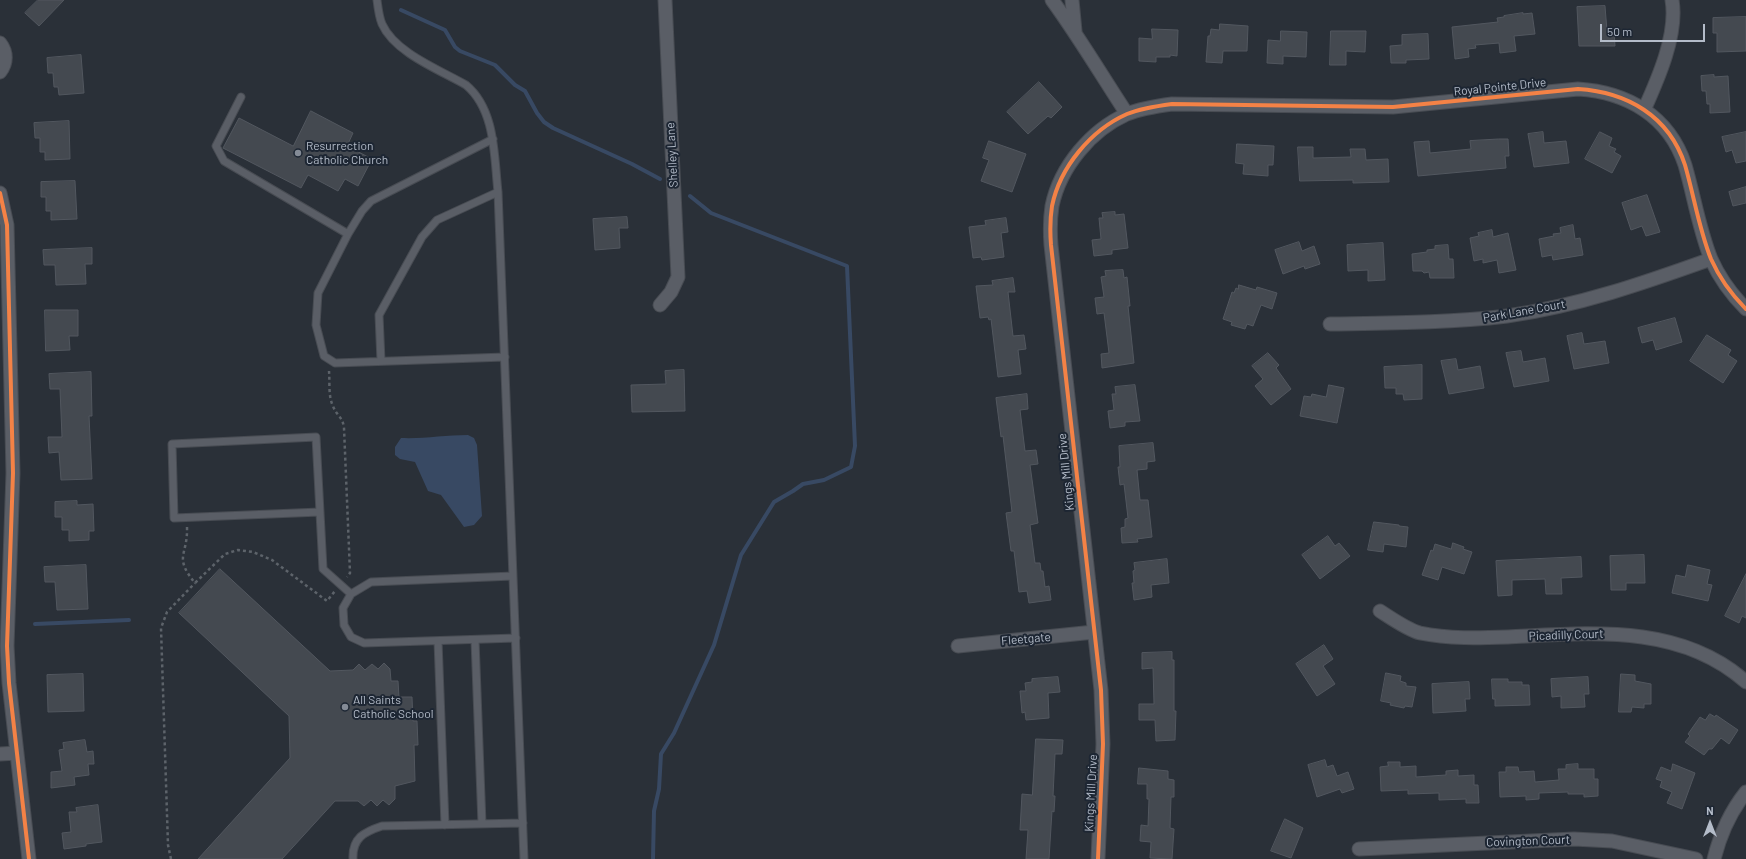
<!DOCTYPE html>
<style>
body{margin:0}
#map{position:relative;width:1746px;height:859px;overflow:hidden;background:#2a3038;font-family:Barlow,sans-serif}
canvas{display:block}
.north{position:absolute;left:1690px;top:803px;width:40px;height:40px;-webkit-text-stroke:3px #1d2633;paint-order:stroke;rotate:0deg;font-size:11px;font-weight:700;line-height:16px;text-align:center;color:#b4bcc9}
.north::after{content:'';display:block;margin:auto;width:14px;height:18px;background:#b4bcc9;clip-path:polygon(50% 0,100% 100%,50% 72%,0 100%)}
.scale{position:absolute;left:1600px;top:24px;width:105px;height:18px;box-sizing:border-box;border:2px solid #b4bcc9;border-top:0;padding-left:5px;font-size:12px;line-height:14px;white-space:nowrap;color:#b4bcc9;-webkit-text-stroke:3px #1d2633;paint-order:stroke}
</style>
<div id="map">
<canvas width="1746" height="859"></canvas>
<div class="north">N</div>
<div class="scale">50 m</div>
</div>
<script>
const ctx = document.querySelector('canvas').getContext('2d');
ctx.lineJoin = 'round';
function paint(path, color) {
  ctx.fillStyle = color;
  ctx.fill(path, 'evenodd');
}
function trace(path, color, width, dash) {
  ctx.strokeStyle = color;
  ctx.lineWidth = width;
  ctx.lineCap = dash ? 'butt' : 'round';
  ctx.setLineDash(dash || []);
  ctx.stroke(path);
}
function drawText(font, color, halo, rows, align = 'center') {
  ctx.font = font + ' Barlow,sans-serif';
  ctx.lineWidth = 4;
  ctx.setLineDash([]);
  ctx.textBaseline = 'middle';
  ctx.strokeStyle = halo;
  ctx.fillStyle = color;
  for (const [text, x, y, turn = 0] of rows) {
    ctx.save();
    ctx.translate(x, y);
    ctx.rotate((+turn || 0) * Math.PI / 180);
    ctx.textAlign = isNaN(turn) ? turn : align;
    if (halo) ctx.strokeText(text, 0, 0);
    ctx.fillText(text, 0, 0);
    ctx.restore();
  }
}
paint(new Path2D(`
 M468,435L474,438L477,445L482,516L474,525L464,527L441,495L428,491L415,462L400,459L395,455V447L401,438C423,439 445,435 468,435Z`), '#384963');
trace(new Path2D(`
 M401,10L445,30L455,47L460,51L495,65L515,85L525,91L537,113L544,122L553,128L632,164L660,179
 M35,624L129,620
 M653,859L654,811L659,789L661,754L674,733L714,645L741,555L774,502L793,491L803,484L824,480L851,467L855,446L847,266L711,213L690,196`), '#384963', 4);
const building = new Path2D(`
 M38,0H64L39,26L25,13Z
 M1605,6L1607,31H1614L1615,46H1579L1577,7Z
 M1523,13V14L1532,13L1535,34L1514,36L1516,51L1500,53L1499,43L1475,45L1476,48L1468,49L1469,57L1455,59L1452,27L1498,22L1497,18L1504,17V16Z
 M1746,17V51L1717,52V33H1713V18Z
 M1220,24L1248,26L1247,51H1223L1222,63L1206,62L1208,36H1210L1211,29L1219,30Z
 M1152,29L1178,30L1177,56L1170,55V57H1156V62L1139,61V38L1152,39Z
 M1281,31L1307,32L1306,57L1283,56V64L1267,63L1268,40L1280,41Z
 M1331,31H1366L1365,52L1346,51V65H1330Z
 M1428,34L1429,59L1406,60V63H1391L1390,46L1402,45V35Z
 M81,55L84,93L59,95L58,87H54L53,73H48L47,58Z
 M1714,75V77L1728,76L1730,112L1710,113V104H1707L1706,91H1702L1701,76Z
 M1039,82L1062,107L1051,118L1048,116L1028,134L1007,112Z
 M311,111L353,133L347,146L372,159L358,186L345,179L338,191L308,175L301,188L223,148L239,118L293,146Z
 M69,121L70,159L45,160V152H40V138H35L34,123Z
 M1543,132L1544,143L1566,141L1569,163L1534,167L1528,134Z
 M1600,132L1612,138L1609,146L1616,149L1614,152L1621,156L1612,173L1585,159Z
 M1746,132V161L1736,163L1732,150L1726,152L1722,137Z
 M1499,139H1508L1509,156H1505L1506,168L1418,176L1414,142L1429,141L1430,153L1471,149L1470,141Z
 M989,141L1026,154L1012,192L981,181L989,160L983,158Z
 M1237,144L1274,146L1273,165H1268V176L1243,174L1244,164L1236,163Z
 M1298,147H1313V158L1351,157L1350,149H1365L1366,160L1388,159L1389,182L1353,183V180L1300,181Z
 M75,181L77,219L51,220V211H46V197H41V182Z
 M1746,187V203L1733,206L1729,192Z
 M1647,195L1660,232L1646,236L1642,226L1631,230L1622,203Z
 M1115,212V215L1124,214L1128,248L1112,250V254L1094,256L1092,240L1101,239L1099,218H1103L1102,213Z
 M627,217L628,228H619L620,248L595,250L593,219Z
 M1006,218L1008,232L1001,233L1004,257L982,260L981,257L973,258L969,227L986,225L985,221Z
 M1573,225L1575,239L1580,238L1583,255L1553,260L1552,255L1542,257L1539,239L1554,236L1553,234L1561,233L1560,228Z
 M1492,230L1493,237L1508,233L1516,270L1499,273L1497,260L1483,263V259L1474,261L1470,238L1479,236L1478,233Z
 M1299,242L1302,251L1314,246L1320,264L1305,269L1304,266L1283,274L1275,250Z
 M1383,243L1385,280L1368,281V270L1348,271L1347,245Z
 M1448,245L1449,259H1453L1454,278H1430L1429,272L1424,273L1422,271H1413L1412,254L1427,252V250L1435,249V246Z
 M92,248V264H85L86,284L56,285L55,265H44L43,250Z
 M1123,270L1124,278L1127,277L1130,306H1128L1134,363L1102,368L1101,354L1109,353L1104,313L1097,314L1095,298L1104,297L1101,277L1106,276L1105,271Z
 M1013,278L1015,292H1008L1013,336L1024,335L1026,349L1018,350L1021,374L998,377L991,319L989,320L988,317L980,318L976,286L993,285L992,281Z
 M1239,285L1256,290L1257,287L1277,293L1272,309L1261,305L1253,326L1247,324L1245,329L1231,325L1232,322L1223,319L1232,292L1234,293L1236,288L1238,289Z
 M45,310H78V336H69L70,350L46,351Z
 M1675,318L1682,342L1656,350L1653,340L1642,343L1638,328Z
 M1582,333L1584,344L1605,341L1609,363L1574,369L1567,336Z
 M1707,335L1731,350L1728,355L1737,361L1723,383L1690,361Z
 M1521,351L1523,362L1545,358L1549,381L1514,387L1506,353Z
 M1268,353L1279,365L1276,368L1291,389L1271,405L1255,386L1263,379L1252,366Z
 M1456,359L1458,370L1480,366L1484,388L1449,394L1441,361Z
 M1422,365V399L1404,400L1403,394H1396V388H1385L1384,367Z
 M684,370L685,411L632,412L631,385L666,384L665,371Z
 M91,372L92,416H89L92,479L61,480L59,452L49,453L48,437H62L60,389H50L49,374Z
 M1135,385L1140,421L1125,422V426L1110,428L1108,411L1114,410L1112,394H1116L1115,387Z
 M1329,385L1344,388L1337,423L1300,416L1304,396L1311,397L1312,394L1326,397Z
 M1027,394L1028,409L1020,410L1025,451L1036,450L1038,464L1030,465L1038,523L1030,525L1035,563H1040L1041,571H1043L1045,587L1049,586L1051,600L1029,603L1027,591L1019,592L1014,551H1011L1006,513L1012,512L1003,436L1001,437L996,398Z
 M1153,443L1155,461L1147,462V469L1137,470L1140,500H1148L1152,537L1137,539L1138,542L1122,543L1121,528L1125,527V519L1128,518L1124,484L1120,485L1118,467H1120L1119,446Z
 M77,501V505L93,504L94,531H89V540L69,541V530H62V517H55V502Z
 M1374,522L1399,525V526L1408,527L1406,547L1384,544L1383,552L1368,550Z
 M1328,536L1335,546L1339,543L1350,556L1320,579L1302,555Z
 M1453,543L1464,547L1463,549L1472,552L1464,574L1442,567L1438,580L1422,575L1431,550L1433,551L1435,544L1451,549Z
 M1644,555L1645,583H1626V590H1611L1610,556Z
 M1581,557L1582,577L1561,578L1562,594H1546L1545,579L1512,580V595L1498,596L1496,561Z
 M1167,559L1169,583L1151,585L1152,597L1134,600L1132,583H1134L1133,571L1135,570L1134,563Z
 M86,565L88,609L57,610L55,582H45L44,567Z
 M1688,565L1710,570L1707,584L1712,585L1708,601L1672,593L1676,575L1685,577Z
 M220,569L330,671L353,670L359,664L365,670L372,664L378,669L384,663L390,669L391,681H398L399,697H412L413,721H417L418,745H414L415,781L395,786V799L389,805L383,800L377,806L371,800L364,806L358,801H335L282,859H198L290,758L289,716L179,613Z
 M1746,574V618L1742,616L1739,623L1725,616Z
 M1324,645L1333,659L1323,666L1335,684L1317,696L1296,664Z
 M1172,652V660H1174V711H1176L1175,740L1156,741L1155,720H1139V704H1154L1153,668L1142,669V653Z
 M1386,673L1401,676L1400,681L1406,683V686L1416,687L1412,707L1405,706L1404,708L1390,705L1391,703L1381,701Z
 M83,674L84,711L48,712L47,675Z
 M1621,674L1635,675V681L1651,684V704H1644V708L1632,707L1631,712H1619Z
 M1058,677L1060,692L1048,693L1049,718L1026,720L1025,712L1022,713L1020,691H1026L1025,683L1032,682V679Z
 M1588,677L1589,694H1584L1585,707L1561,708V696L1552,697L1551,679Z
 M1492,679H1508V682H1522V685H1529L1530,705L1495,706V699H1493Z
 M1469,682L1470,699H1465L1466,711L1433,713L1432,684Z
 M1710,714L1715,717L1716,715L1738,730L1729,744L1721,738L1712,749H1709L1704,755L1685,742L1690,736L1688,734L1700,717L1705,720Z
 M1036,739L1063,740L1062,754H1055L1053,796H1055L1054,812L1052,811L1049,859H1026L1028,830H1020L1022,794L1032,795Z
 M85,740L87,752L93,751L94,764H88L89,775L74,777L75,785L51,788V772L62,771L59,750L64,749L63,743Z
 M1325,760L1327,767L1333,765L1337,776L1348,772L1354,789L1342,793L1340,789L1317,797L1308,765Z
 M1388,762H1400V767L1416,766V777L1446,775V771L1458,770V776L1474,775V785H1478L1479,803H1466V799L1439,800V793L1408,794V790L1381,791L1380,767L1388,766Z
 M1578,764V769H1594V779H1598V796L1584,797V794H1568V792L1539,793V799L1526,800V796L1500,797L1499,772H1506V767H1518L1519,772L1534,771L1535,782L1559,780L1558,769H1566V765Z
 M1673,764L1695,773L1682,809L1667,803L1672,792L1660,787L1662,781L1656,779L1661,767L1671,771Z
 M1139,768L1168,771V779L1174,780V797H1171L1170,828L1174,829L1172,859L1150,858L1151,842L1140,841L1141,825L1148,826L1149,799H1147V784H1138Z
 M98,805L102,842L86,844V846L64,849L62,833L71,832L69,812H77L76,808Z
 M1285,819L1303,828L1291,858L1271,851Z`);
paint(building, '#444950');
trace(building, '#52575f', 1);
const service = new Path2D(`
 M377,0C378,8 379,17 382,24C395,53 440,70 466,85C496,110 494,157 498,192L524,859
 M241,97L216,146L224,161L348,234
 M493,139L371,201L362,211L348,234L318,293L316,325L324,356L335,363L505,357
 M381,361L379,315L422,237L437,220L498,192
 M320,512L174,518L172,444L316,437L323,569L351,594
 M513,576L371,582L351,594L343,608L344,625L351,637L364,643L516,638
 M475,640L482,824
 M438,641L445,825
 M353,859C352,838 364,832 382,826L523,823`);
const minor = new Path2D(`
 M1052,0C1079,37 1102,76 1127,114
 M1072,0L1075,31
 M0,43C7,52 7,63 0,72
 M1644,110C1658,79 1678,34 1672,0
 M0,193L7,225L13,473L7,646L9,683L29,859
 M660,305L671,292L678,277L665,0
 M1330,324C1390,323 1448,323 1507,316C1578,306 1644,283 1711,259
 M1380,611C1391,618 1408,630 1420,633C1449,639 1479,638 1508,637C1590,633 1680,623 1746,682
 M958,646L1094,632
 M0,754L17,753
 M1359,849L1574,839L1612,841L1696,859
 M1098,859L1103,744L1101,690L1051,245C1050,232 1050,219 1052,206C1060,167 1091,130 1127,114C1142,108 1157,106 1172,104L1393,107L1578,89C1627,92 1669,116 1685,165C1694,196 1699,229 1711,259C1719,277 1732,295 1746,309
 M1714,859C1720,835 1730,812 1746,792`);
trace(service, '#484c53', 9);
trace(minor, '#484c53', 15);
trace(new Path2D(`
 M329,371C330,382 328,396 333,406C336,415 343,417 344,428L350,573L347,577
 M187,527C188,556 173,556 195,583L225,554L238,550L253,552L272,560L327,601L335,591
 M171,859L168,845L161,628L167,612L195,583`), '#5d636a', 2.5, [3, 3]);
trace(service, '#5a5e66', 7);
trace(minor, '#5a5e66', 13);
trace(new Path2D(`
 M0,193L7,225L13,473L7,646L9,683L29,859
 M1098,859L1103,744L1101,690L1051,245C1050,232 1050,219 1052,206C1060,167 1091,130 1127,114C1142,108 1157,106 1172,104L1393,107L1578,89C1627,92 1669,116 1685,165C1694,196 1699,229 1711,259C1719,277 1732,295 1746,309`), '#f48246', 4);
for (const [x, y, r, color] of [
 [298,153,4,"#848b96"],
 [345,707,4,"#848b96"]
]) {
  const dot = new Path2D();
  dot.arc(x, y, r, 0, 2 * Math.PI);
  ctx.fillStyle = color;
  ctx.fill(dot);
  trace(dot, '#1d2633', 1.5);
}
drawText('12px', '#b4bcc9', '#1d2633', [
 ["Royal Pointe Drive",1500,87,-6],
 ["Shelley Lane",672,155,-93],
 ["Park Lane Court",1524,311,-10],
 ["Kings Mill Drive",1066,472,-96],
 ["Picadilly Court",1566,635,-2],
 ["Fleetgate",1026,639,-5],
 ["Kings Mill Drive",1091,793,-87],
 ["Covington Court",1528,841,-2]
]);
drawText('12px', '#b4bcc9', '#1d2633', [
 ["Resurrection",306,146],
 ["Catholic Church",306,160],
 ["All Saints",353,700],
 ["Catholic School",353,714]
], 'left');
</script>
